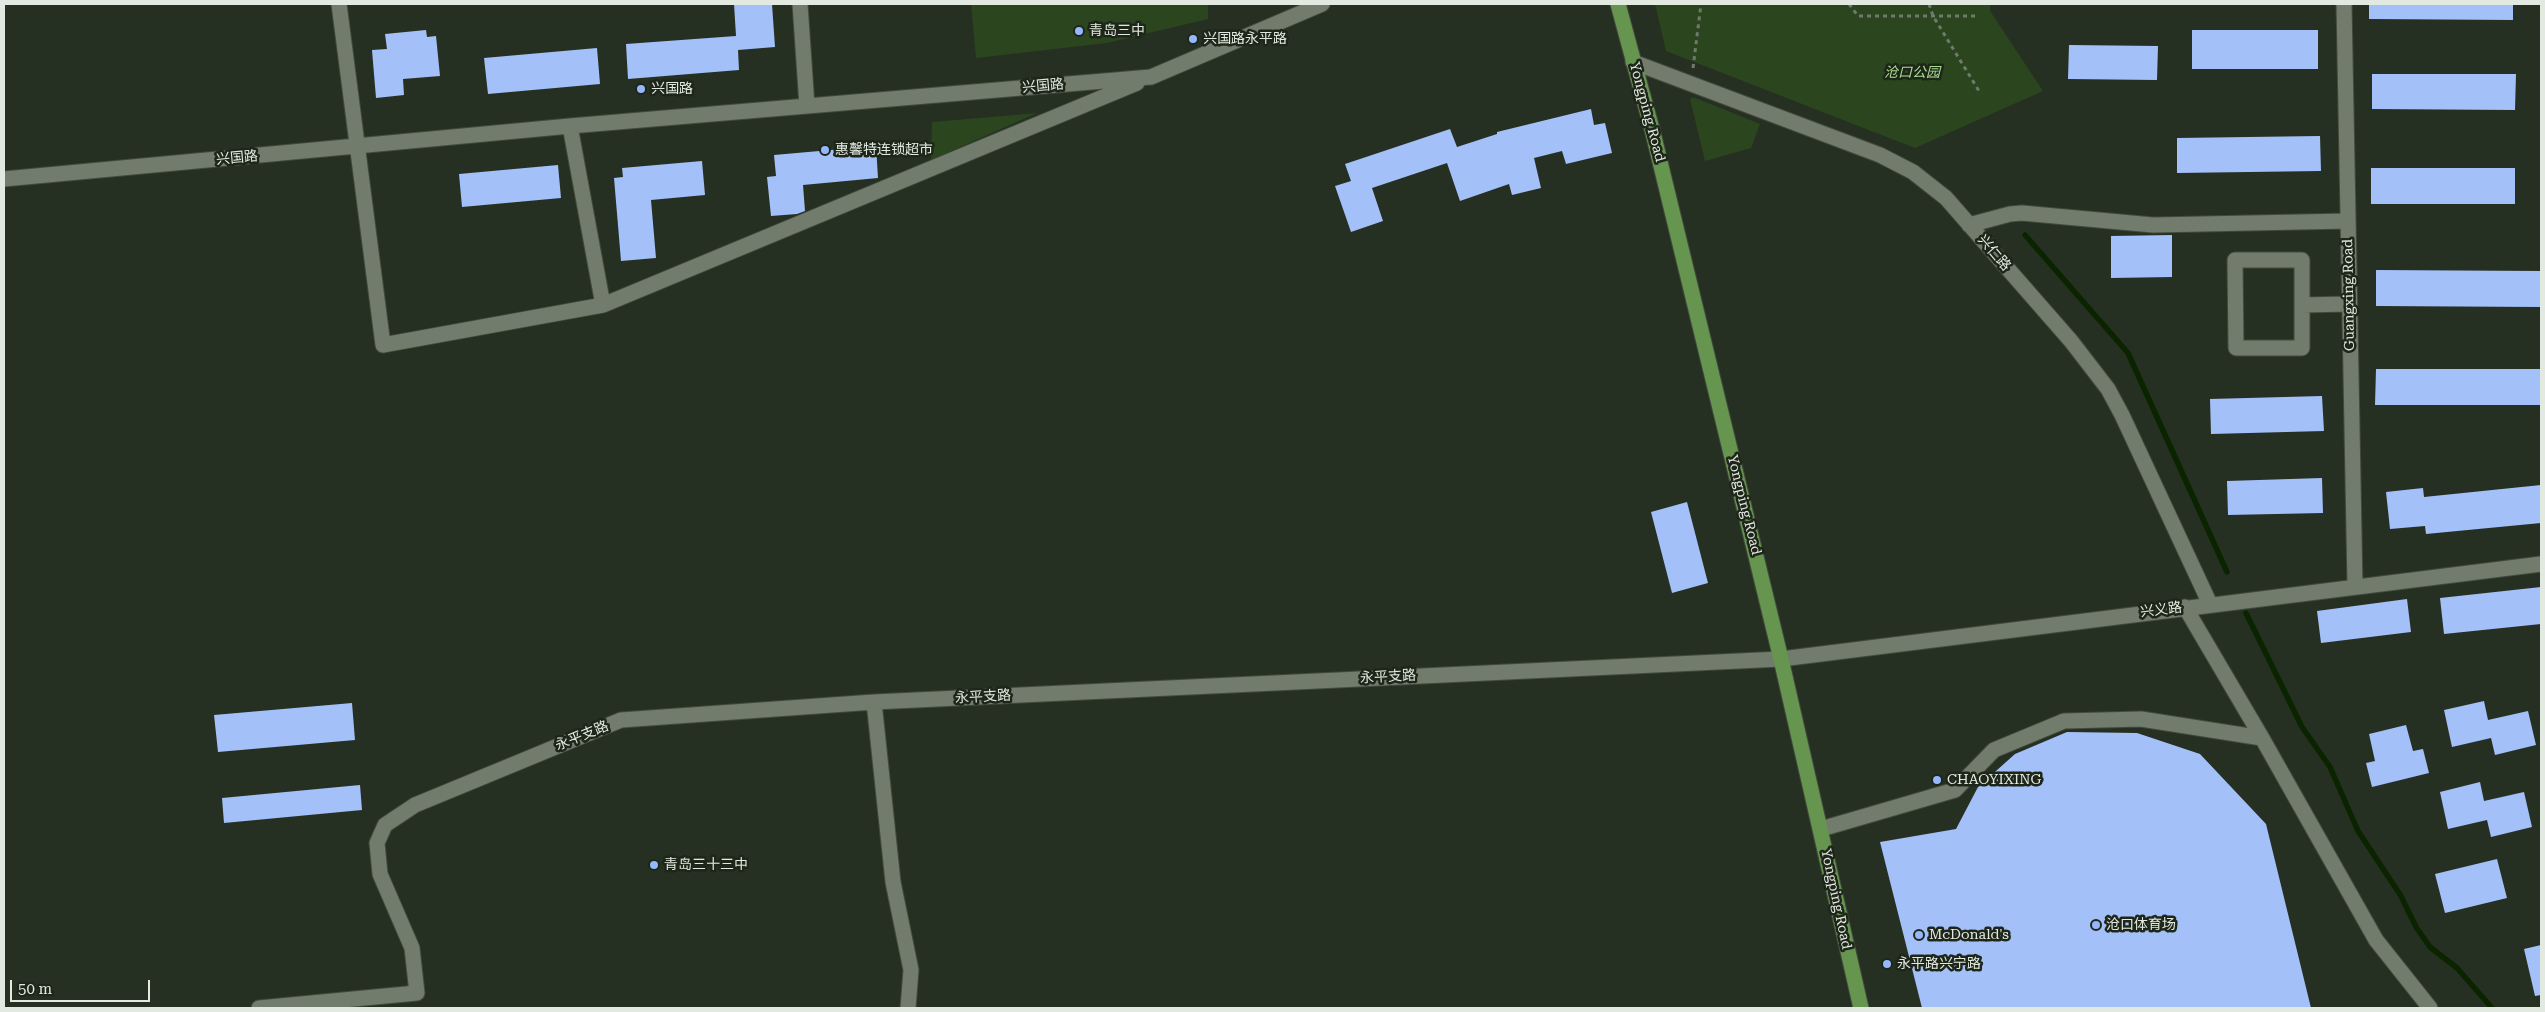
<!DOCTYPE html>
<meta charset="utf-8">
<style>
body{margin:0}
#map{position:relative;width:2545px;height:1012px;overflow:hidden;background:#263022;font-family:"Roboto Serif",serif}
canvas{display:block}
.frame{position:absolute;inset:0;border:5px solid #e2e9e0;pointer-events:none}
.scale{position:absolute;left:10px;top:980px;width:140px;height:22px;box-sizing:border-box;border:2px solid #e2e9e0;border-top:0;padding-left:6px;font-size:15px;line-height:18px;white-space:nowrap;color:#e2e9e0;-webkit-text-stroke:4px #1d2619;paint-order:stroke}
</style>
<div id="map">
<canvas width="2545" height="1012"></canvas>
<div class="frame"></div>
<div class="scale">50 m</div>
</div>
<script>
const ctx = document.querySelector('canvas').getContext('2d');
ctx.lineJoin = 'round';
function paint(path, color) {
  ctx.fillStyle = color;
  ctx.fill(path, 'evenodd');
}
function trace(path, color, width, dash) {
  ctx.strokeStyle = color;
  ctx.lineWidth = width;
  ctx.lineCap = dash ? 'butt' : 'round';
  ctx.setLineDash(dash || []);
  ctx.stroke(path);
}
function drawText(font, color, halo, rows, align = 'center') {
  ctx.font = font + ' "Roboto Serif","Noto Sans SC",serif';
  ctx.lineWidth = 5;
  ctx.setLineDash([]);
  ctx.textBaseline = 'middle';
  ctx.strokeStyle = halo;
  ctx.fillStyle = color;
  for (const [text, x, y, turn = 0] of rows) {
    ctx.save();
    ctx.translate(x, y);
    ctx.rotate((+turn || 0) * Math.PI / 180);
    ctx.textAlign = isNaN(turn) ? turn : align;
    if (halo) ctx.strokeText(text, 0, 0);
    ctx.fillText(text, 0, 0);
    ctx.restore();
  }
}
paint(new Path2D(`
 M971,4H1208V19L1107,43L976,58Z
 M1655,4H1990V11L2043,91L1915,148L1666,51Z
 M1693,97L1760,124L1751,148L1705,161L1690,99Z
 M1037,113L931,160L932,122Z`), '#2b451f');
trace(new Path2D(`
 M2025,235L2128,353L2227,572
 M2246,613L2302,727L2330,767L2358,831L2401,896L2416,927L2430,947L2457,968L2492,1008`), '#0b2400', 5.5);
paint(new Path2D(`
 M734,4H772L775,47L738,50L739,70L628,79L626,44L736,36Z
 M2369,4H2513V20L2369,19Z
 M426,30L427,37L436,36L440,76L403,79L404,95L376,98L372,50L387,49L385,34Z
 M2192,30H2318V69H2192Z
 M2069,45L2158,46L2157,80L2068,79Z
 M597,48L600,84L488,94L484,58Z
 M2372,74H2516L2515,110L2372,109Z
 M1591,109L1594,125L1605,123L1612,153L1566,164L1562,151L1534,158L1541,188L1512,195L1509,184L1460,201L1447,163L1372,188L1383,221L1351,232L1335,186L1351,181L1345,164L1450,129L1457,147L1497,134V132Z
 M2320,136L2321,171L2177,173V138Z
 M876,146L878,178L803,185L805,211L797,214L771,216L767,177L776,176L774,155Z
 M702,161L705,195L651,200L656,258L621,261L614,178L623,177L622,168Z
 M558,165L561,198L462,207L459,174Z
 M2371,168H2515V204H2371Z
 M2172,235V277L2111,278V236Z
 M2376,270L2541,271V307L2376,306Z
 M2376,369H2541V405H2375Z
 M2322,396L2324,431L2211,434L2210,399Z
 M2322,478L2323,513L2228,515L2227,481Z
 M2541,485V523L2426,534L2425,526L2390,529L2386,492L2423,488L2424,497Z
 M1687,502L1708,583L1672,593L1651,512Z
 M2541,587V624L2444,634L2440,598Z
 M2407,599L2411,632L2321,643L2317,611Z
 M2484,701L2488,720L2528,711L2536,745L2495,755L2491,738L2452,747L2444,710Z
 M352,703L355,740L218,752L214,715Z
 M2406,725L2413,751L2423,749L2429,773L2372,787L2366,763L2375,761L2369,734Z
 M2067,732L2137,733L2200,754L2266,824L2311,1008H1922L1880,842L1956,829L1978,787L2015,754Z
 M2480,782L2484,801L2524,792L2532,827L2491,837L2487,820L2448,829L2440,792Z
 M360,785L362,810L224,823L222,798Z
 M2497,859L2507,898L2445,913L2435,874Z
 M2541,945V995L2535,996L2524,949Z`), '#a4c0f9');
const minor = new Path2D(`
 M339,4L383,345L603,305L1137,83
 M800,4L807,106
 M2344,4L2355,586
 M1633,62L1880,155L1913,172L1946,198L2071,341L2108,389L2122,415L2210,604
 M570,126L603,305
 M4,179L570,126L1151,77L1322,4
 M1969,225L2010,214L2022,213L2153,225L2348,221
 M2235,260H2302V348H2236Z
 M2302,305L2349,304
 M2185,607L2262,738L2376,940L2430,1008
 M874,702L893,882L911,970L908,1008
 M1821,829L1955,790L1994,750L2064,721L2141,719L2262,738
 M259,1008L417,993L412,948L380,874L377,843L385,825L415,805L621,720L874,702L1781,659L2541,564`);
const major = new Path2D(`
 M1618,4L1653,133L1781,659L1861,1008`);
trace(minor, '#424a3e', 17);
trace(major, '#424a3e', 17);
trace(new Path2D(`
 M1849,4L1858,16H1979
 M1929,4L1933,16L1979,91
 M1693,68L1701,4`), '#71796d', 3, [4, 4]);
trace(minor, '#717c6c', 15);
trace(major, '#66954f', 15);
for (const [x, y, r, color] of [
 [1079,31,5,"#95b7fd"],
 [1193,39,5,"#95b7fd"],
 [641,89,5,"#95b7fd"],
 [825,150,5,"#95b7fd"],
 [1937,780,5,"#95b7fd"],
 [654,865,5,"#95b7fd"],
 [2096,925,5,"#95b7fd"],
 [1919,935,5,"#95b7fd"],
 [1887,964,5,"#95b7fd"]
]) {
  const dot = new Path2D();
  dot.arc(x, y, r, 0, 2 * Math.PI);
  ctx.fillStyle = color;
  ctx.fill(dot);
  trace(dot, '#1d2619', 2);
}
drawText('14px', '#e2e9e0', '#1d2619', [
 ["青岛三中",1089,31],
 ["兴国路永平路",1203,39],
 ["兴国路",651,89],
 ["惠馨特连锁超市",835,150],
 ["CHAOYIXING",1947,780],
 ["青岛三十三中",664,865],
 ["沧口体育场",2106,925],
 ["McDonald's",1929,935],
 ["永平路兴宁路",1897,964]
], 'left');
drawText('italic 14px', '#a8dd91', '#1d2619', [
 ["沧口公园",1912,73]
]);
drawText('14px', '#e2e9e0', '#1d2619', [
 ["兴国路",1043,86,-5],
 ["Yongping Road",1647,112,75],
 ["兴国路",237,158,-5],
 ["兴仁路",1994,253,49],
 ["Guangxing Road",2349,295,-91],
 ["Yongping Road",1744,505,76],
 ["兴义路",2161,610,-7],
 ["永平支路",1388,677,-3],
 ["永平支路",983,697,-3],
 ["永平支路",582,736,-22],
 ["Yongping Road",1836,899,78]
]);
</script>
